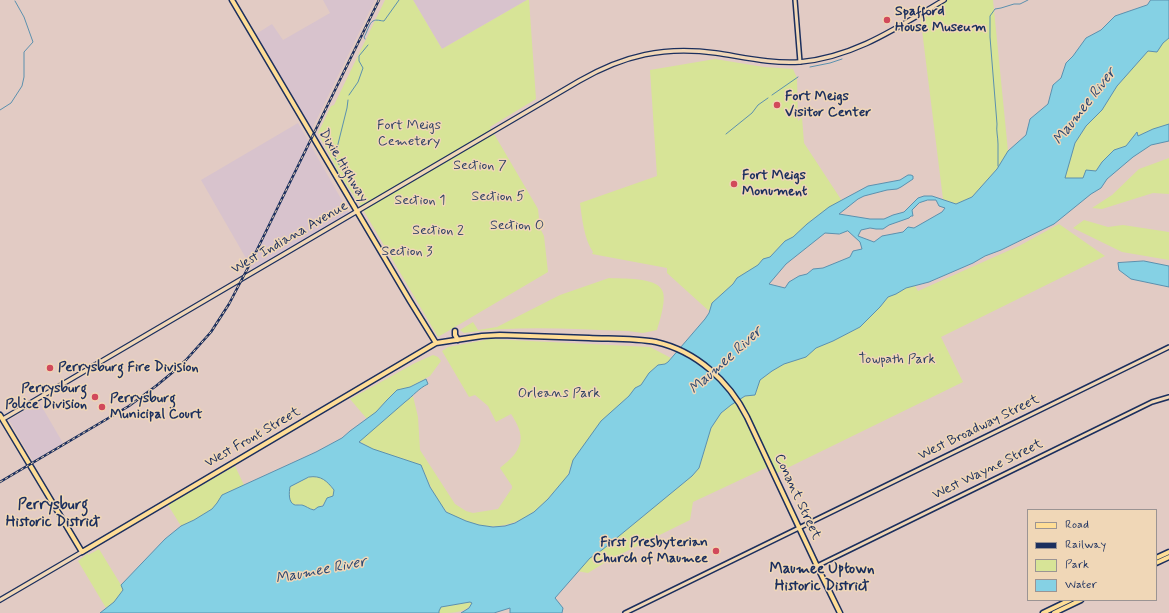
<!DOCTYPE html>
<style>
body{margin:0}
#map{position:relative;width:1169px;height:613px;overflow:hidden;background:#e2cbc4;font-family:Mynerve,sans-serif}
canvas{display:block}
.legend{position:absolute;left:1027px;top:509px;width:130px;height:92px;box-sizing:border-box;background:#f0d7b7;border:1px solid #9b9493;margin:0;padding:5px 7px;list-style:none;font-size:12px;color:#1b2f5e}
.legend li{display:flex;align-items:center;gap:8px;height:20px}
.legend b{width:20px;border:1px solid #9b9493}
</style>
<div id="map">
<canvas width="1169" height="613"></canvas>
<ul class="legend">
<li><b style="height:5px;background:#fedd96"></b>Road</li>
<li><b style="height:5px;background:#1b2f5e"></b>Railway</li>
<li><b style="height:11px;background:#d7e497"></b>Park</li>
<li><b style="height:11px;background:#85d1e4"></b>Water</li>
</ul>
</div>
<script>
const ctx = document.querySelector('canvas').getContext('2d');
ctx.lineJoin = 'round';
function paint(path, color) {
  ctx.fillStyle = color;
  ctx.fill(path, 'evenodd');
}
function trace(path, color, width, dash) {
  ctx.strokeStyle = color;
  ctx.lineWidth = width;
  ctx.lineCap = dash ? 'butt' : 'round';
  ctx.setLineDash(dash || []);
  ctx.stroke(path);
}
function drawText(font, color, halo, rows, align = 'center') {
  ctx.font = font + ' Mynerve,sans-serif';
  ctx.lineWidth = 3;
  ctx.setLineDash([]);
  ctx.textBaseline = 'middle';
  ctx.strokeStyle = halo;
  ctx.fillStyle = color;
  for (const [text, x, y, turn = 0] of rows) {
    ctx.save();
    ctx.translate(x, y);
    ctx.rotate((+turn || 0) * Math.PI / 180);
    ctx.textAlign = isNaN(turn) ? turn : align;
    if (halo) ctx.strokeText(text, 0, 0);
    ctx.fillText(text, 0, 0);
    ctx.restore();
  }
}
paint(new Path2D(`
 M323,0H375L312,129L256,34L272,24L283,40L330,13Z
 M413,0H527L442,49Z
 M298,123L352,218L255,274L201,180Z
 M39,402L63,443L33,461L9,420Z`), '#d8c3cd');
paint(new Path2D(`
 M385,0H413L442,49L527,0H529L536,99L490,127L538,209L540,228L544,236L548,272L438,337L359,203L341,177L318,133L331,106L334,105Z
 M944,0H993L1008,151L997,169L972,197L956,204L943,199L920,14Z
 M1169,38V124L1153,129L1138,136L1137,132L1126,146L1114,150L1102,162L1096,171L1083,178H1064L1075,143L1086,126L1102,110L1117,86L1148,51L1157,52L1163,43Z
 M715,59L764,67L793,69L797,78L798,121L802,117L804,143L842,201L813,219L793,237L785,241L770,257L763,259L759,265L737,278L733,284L712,303L709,311L667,273V268L592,254L593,252C584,239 582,218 580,203L657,176L650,70Z
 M1169,158V194L1153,193L1102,209L1092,208L1112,195L1139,169Z
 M1084,220L1108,227L1123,225L1169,232V260L1122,252L1073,228Z
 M1059,224L1105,256L941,337L963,382L777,473L772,465L693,502L690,520L609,560L588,573L577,571L590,558L602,550L692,476L699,468L711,428L721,413L731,405L745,396L755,395L760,380L772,371L784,364L805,357L815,348L833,341L860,327L880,307L888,297L896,294L906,288L915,286L918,291L1019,246Z
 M609,278C622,279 656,277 662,290C667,298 660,320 657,330L643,333L628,331C573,329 518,325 464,333L460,330L473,322L478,330L497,327L560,295Z
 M490,339L650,347L671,358L668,362L665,364L658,365L649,373L641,385L635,388L630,396L622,402L570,467C570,477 559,486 552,494C529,522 497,536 462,519C457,517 449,515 446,511C435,499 427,479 421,465L373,450L359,441L405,402L413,396L418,417L420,450L455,504L466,511L473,513L498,509L512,488V486L500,468C504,464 510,460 514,455C526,440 520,428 511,414L496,422L488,406L475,395L469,397L442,351L448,347Z
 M433,355L438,357L441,361L430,376L410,387L397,390L387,400L376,412L367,419L350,399L415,363Z
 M235,466L244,485L222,495L217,503L212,509L194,520L181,526L168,505Z
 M309,477C322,475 326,480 334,490L333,496L328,498C325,504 317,511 310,509C307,508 304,505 301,505C299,504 296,505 294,505C288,503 289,492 290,487Z
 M99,549L121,585L123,590L114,602L106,608L78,561L87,554L88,553V555Z
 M470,602L472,603C467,613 451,613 439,613V608L441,607Z`), '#d7e497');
const water = new Path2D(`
 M1151,0H1169V38L1163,43L1157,52L1148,51L1117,86L1102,110L1086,126L1075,143L1065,178H1083L1086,170L1096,171L1102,162L1114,150L1126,146L1137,132L1138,136L1153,129L1169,124V141L1151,145L1133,157L1107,179L1101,188L1091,194L1054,224L1001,250L985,256L973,263L929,282L906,288L896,294L888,297L880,307L860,327L833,341L816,348L806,357L784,364L772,371L760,380L755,395L745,396L731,405L721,413L711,428L699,468L692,476L602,550L590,558L555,598L563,608L562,613H510V608L494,613H461L469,608L472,603L470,602L441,607L439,611V613H100L114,602L123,590L121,585L165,539L181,526L194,520L212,509L217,503L222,495L316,452L342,438L350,431L376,412L387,400L397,390L410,387L426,379L428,384C419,388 413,396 405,402L359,442L373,449L421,465L430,487L446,512L466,521L479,525L493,527L505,526L515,523L534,512L548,499L569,474L573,460L601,421L629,396L635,388L641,385L649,373L658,365L665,364L668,362L705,319L709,313L712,303L733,284L737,278L758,265L763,259L770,257L785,241L793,237L807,224L829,207L868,186L900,180L908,175H911L913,176V179L901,187L897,189L887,190L864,196L858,199L839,214L870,219H884L893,215L904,212L918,198L924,196H932L956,204L972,197L997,169L1008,151L1026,135L1030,119L1048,104L1053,85L1061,78L1066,63L1073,56L1086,38L1101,30L1115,16L1147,5ZM928,200H936L939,206L945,208L942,212L914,228L908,227L903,232L882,236L874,242L858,236L861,230L870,228L876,229H883L889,225L909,218L911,216H913L912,210L919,203ZM848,231L860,242L862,249L853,251L850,257L823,268L813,269L807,274L799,276L789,282L785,288L769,284L786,264L825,233L839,234ZM309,477C321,475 327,481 334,490L333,496L327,498L323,506L318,507L314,510C309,509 306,506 302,505C301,505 295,505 295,505C288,503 289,492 290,487Z
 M1144,261L1169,266V287L1131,279L1119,270L1118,263Z`);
paint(water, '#85d1e4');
trace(water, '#5b90ae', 1);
trace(new Path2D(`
 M365,39L364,37C367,33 369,23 373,21C376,19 381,21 384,21L399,0
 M810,67L830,63L842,59
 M349,95L358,82L363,68L359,61V56L368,45
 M772,95L798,77
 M348,100L347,108L336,152L335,158L355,191
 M0,110L11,103L22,86L24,77V52L33,42L24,17L15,1
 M726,134L752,113L758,105L768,98
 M998,166C998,159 998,151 998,144C998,137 996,131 997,124L990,37V16L995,9L1001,8L1014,4H1020L1028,0`), '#5b90ae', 1);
const tertiary = new Path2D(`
 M795,0L800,62
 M817,566L1152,402L1169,397
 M625,613L1169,347`);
const secondary = new Path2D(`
 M3,419L579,81C624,55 664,46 716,53C743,57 772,64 800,62C855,57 898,27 944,0
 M0,600L82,552`);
const primary = new Path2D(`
 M232,0L410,301L436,343
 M455,331V335L458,340
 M0,415L82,552L436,343L482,336L500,335C530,336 559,337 589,338C611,339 634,338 656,342C696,351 729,381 747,417L817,566L840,613`);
const trunk = new Path2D(`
 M1156,558L1169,552
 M1156,563L1169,557
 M1043,613L1070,600
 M1054,613L1081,600`);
trace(tertiary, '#1b2f5e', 6);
trace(secondary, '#1b2f5e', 6);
trace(primary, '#1b2f5e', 7);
trace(trunk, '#1b2f5e', 7);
trace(tertiary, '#f0d7b7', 3);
trace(secondary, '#f0d7b7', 3.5);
trace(primary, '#fedd96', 4);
trace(trunk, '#fedd96', 4);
const rail = new Path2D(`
 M0,482L129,406L156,386L173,372L186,360L211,332L229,304L253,258L379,0`);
trace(rail, '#1b2f5e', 2.5);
trace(rail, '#f0d7b7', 1, [3]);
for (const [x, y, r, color] of [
 [887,20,4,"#d1495b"],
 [777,105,4,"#d1495b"],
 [734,184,4,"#d1495b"],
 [50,368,4,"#d1495b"],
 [95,397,4,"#d1495b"],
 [102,407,4,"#d1495b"],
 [716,551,4,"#d1495b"]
]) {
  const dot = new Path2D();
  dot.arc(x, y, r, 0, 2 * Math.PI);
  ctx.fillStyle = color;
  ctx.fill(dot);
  trace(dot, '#f0d7b7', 1.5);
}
drawText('bold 14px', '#1b2f5e', '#f0d7b7', [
 ["Spafford",895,12],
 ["House Museum",895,28],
 ["Fort Meigs",785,97],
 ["Visitor Center",785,113],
 ["Fort Meigs",742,176],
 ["Monument",742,192],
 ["Perrysburg Fire Division",58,368],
 ["Perrysburg",87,389,"right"],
 ["Police Division",87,405,"right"],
 ["Perrysburg",110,399],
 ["Municipal Court",110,415],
 ["First Presbyterian",708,543,"right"],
 ["Church of Maumee",708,559,"right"]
], 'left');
drawText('14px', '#2e4164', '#f0d7b7', [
 ["Fort Meigs",409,126],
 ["Cemetery",409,142],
 ["Section 7",480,166],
 ["Section 5",498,197],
 ["Section 1",420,201],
 ["Section O",517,226],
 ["Section 2",438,231],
 ["Section 3",407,252],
 ["Towpath Park",897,360],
 ["Orleans Park",559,394]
]);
drawText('14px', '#1b2f5e', '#f0d7b7', [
 ["Dixie Highway",343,166,59],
 ["West Indiana Avenue",290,238,-30],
 ["West Broadway Street",979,428,-26],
 ["West Front Street",253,438,-30],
 ["West Wayne Street",988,470,-26],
 ["Conant Street",797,497,65]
]);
drawText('italic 15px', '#2b4772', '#f0d7b7', [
 ["Maumee River",1085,107,-52],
 ["Maumee River",726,361,-42],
 ["Maumee River",321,571,-11]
]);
drawText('bold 15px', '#1b2f5e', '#f0d7b7', [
 ["Perrysburg",53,506],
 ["Historic District",53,523],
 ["Maumee Uptown",822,570],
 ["Historic District",822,587]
]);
</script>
